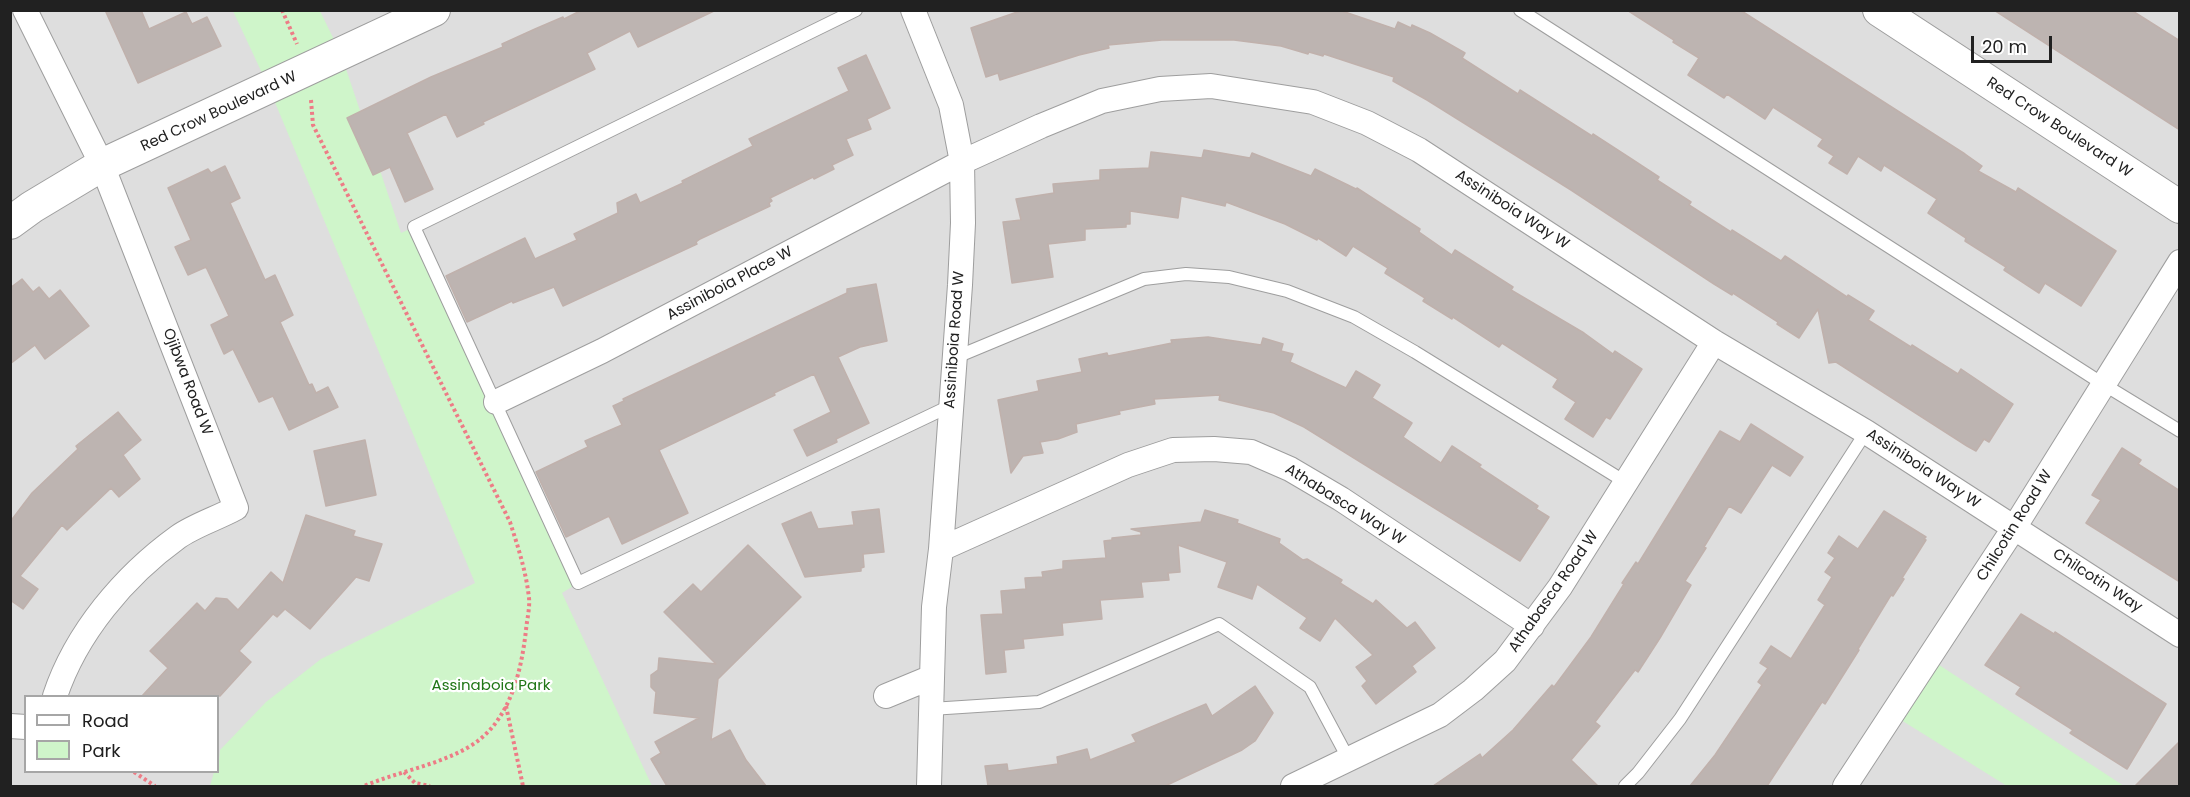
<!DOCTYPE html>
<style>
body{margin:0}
#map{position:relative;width:2190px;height:797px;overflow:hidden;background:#f0ece8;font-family:Poppins,sans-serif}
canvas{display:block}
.frame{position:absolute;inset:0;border:12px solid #212121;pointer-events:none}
.legend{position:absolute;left:24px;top:695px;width:195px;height:78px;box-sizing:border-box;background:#fff;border:2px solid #a6a6a6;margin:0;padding:8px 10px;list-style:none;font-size:18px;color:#212121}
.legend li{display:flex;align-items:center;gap:12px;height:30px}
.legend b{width:30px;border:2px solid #a6a6a6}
.scale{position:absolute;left:1971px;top:36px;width:81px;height:27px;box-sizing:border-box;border:3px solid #212121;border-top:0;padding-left:8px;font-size:18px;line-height:21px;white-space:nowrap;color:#212121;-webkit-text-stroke:4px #fff;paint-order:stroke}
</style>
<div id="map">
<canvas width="2190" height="797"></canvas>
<div class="frame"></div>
<ul class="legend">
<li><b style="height:8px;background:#fff"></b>Road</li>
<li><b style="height:16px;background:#cff5ca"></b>Park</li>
</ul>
<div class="scale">20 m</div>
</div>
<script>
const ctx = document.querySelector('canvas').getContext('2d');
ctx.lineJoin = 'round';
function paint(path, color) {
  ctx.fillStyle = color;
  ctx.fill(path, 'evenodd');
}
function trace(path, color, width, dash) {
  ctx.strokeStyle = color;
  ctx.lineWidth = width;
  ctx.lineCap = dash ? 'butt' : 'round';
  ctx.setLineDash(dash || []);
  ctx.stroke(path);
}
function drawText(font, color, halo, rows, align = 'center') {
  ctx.font = font + ' Poppins,sans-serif';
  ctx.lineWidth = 4.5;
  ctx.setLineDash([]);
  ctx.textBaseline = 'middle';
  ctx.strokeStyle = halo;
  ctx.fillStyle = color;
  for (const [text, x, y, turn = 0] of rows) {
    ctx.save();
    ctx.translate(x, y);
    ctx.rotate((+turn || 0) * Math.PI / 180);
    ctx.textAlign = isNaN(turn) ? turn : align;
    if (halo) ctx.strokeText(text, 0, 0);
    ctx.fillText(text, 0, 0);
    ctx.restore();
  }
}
paint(new Path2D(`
 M10,11H2179V786H11ZM26,696H218V772H26Z`), '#dedede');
paint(new Path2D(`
 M233,11H320L341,54L401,233L414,227L578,583L562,593L652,786H210L214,772H218L220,750L266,702L321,659L475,583L269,88Z
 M1930,659L2124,786H2007L1893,715Z`), '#cff5ca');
const building = new Path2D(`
 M105,10H141L149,29L186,12L192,24L207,17L221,46L138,83Z
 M582,10H716L638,47L630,31L587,53L595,69L483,122L484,124L457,137L446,114L407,133L433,189L405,202L390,167L373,175L347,118L431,77L503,47L502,44L535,29L563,17L564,19Z
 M1023,10H1339L1395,29L1398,22L1411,28L1412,25L1430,33L1465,53L1462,58L1518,94L1520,90L1592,136L1593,134L1630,158L1659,177L1657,180L1691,202L1689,205L1731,232L1732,230L1781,261L1785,256L1847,297L1848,295L1874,311L1868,320L1911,347L1912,345L1958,374L1961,369L2013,404L1989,442L1984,439L1976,451L1967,446L1836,362L1829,363L1818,309L1799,338L1777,324L1778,322L1733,293L1732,295L1714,284L1571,190L1427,100L1393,81L1394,77L1324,54L1323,56L1309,52L1308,54L1281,46L1234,40H1162L1108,45L1109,48L1079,55L1000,80L998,73L986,77L971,28Z
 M1627,10H1740L1965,154L1982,166L1978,171L2016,192L2018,188L2116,251L2081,306L2045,283L2039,293L2004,270L2006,267L1965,241L1966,238L1928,213L1937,199L1884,165L1881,171L1858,156L1847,174L1829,163L1834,156L1818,146L1823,139L1773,107L1765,119L1727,94L1724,98L1688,75L1699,58L1673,42L1674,40Z
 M1994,10H2131L2180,41V130Z
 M866,55L890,108L867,119L871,129L846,139L853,155L832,165L834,169L814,179L813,177L770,198L772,201L769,203L770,206L700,239L696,242L697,244L563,306L554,287L513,303L512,301L467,322L446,276L525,238L535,259L577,240L574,234L618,213L617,203L636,194L640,203L683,183L682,181L753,146L749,139L849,91L838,68Z
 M1204,150L1250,158L1252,153L1311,176L1315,169L1356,189L1357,188L1420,229L1419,232L1452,255L1455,250L1513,287L1511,290L1584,333L1613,354L1615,351L1642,369L1610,419L1606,417L1593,437L1565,419L1576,402L1553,387L1558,379L1502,343L1499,347L1453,317L1452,319L1423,301L1425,298L1385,273L1388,268L1353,246L1346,256L1318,238L1317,240L1285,224L1226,202L1225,206L1181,196L1178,218L1130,211V224H1126V227L1085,229V240L1048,244L1053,277L1012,283L1003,222L1021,220L1016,199L1054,193L1053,184L1100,180V170L1149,168L1151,152L1202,158Z
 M225,166L240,198L230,203L265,280L275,275L293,315L280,322L309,385L312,384L316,393L328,387L338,407L289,430L273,396L259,402L233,349L224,354L211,325L229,316L206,267L188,275L175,247L191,240L168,188L208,169L211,173Z
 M22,279L33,292L39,287L49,299L60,290L89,326L45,359L35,345L10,364V288Z
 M876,284L887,341L860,347L838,357L869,423L836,439L837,442L807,456L794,430L831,412L814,374L774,393L775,395L659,450L688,513L622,544L609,516L566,537L536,472L588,447L585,441L622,425L613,406L624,401L623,399L847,293V289Z
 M1208,337L1261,345L1263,338L1283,344L1281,351L1293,354L1290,362L1346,388L1356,371L1380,385L1372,398L1412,423L1403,437L1441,463L1452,446L1481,465L1479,467L1538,506L1536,509L1549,517L1520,561L1304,427L1274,413L1219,400L1220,395L1154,399L1155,404L1119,411L1120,414L1076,424L1077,432L1058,439L1040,442L1043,453L1023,456L1011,473L998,400L1039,391L1037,381L1082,372L1079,359L1107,353L1108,356L1172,343L1171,340Z
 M118,412L141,440L123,455L140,479L119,497L111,488L67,530L62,525L20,576L38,589L23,609L10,600V522L32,493L78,449L76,446Z
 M1751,424L1803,457L1790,476L1772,465L1741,513L1729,506L1704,547L1706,548L1685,581L1691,585L1660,638L1638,672L1635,670L1595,722L1600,726L1571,760L1598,786H1433L1480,754L1482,758L1513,730L1552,685L1554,687L1591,637L1624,584L1622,583L1636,562L1638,564L1720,431L1740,442Z
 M365,440L376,495L326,506L314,451Z
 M2122,448L2141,460L2138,464L2180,491V582L2086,523L2101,500L2092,495Z
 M879,509L884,552L863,554L864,567L861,568V571L805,577L782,524L811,512L818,529L854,525L852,512Z
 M1205,510L1238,520L1237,523L1280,539L1279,543L1303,560L1307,559L1342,580L1340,583L1373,604L1376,600L1407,628L1415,622L1435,648L1412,666L1416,672L1376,704L1362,686L1367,681L1356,667L1373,655L1335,618L1320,641L1300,628L1307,618L1257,584L1252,599L1218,587L1227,562L1178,545L1180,572L1168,573L1169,580L1141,582L1143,597L1100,600L1102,619L1062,623L1063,635L1023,639L1024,648L1004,650L1006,672L986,674L981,615L1003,614L1001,591L1026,589L1025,578L1043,577L1042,572L1063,569V561L1106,558L1104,541L1112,540V538L1141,535V532L1131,529L1201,522Z
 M1884,511L1926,537L1924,539L1926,540L1902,578L1904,579L1893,596L1891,595L1858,649L1859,650L1825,704L1822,702L1767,786H1690L1715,755L1762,685L1758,682L1768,668L1760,663L1771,646L1791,659L1825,605L1818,600L1832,577L1825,572L1835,558L1828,553L1839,536L1858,549Z
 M306,515L355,531L353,536L382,544L369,581L356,577L310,629L285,609L277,617L273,614L239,651L251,662L220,696H142L168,668L150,651L197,603L205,611L216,598L227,599L238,610L271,572L283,583Z
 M748,545L801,597L718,679L711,740L730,730L746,760L766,786H667L651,759L661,753L655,742L699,718L654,713L656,692L651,687V675L658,670L659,658L716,664L664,612L693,584L701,592Z
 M2021,614L2054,634L2055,632L2166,704L2127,769L2070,733L2073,730L2016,694L2021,687L1985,665Z
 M1255,686L1273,713L1255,741L1242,750L1165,786H988L985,766L1007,764L1008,771L1058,764L1057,757L1087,749L1090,760L1136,742L1132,735L1206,704L1212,716Z
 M2180,741V786H2135Z`);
paint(building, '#bdb4b1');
trace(building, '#c0b1ac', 1.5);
const service = new Path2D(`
 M856,10L414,227L578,583L950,406
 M1520,10L2103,384L2180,431
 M954,358L1144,279L1186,274L1229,277L1287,291L1354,317L1415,352L1627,483
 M931,709L1039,702L1219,624L1310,687L1349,760
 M1625,786L1638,773L1680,719L1866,432`);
const minor = new Path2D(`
 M25,10L102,165L236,508C218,518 195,525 178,537C124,576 76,633 55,696
 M913,10L951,105L962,162L963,223L960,285L941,549L934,607L929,786
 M496,402L602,351L962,162L1041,126L1102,101L1160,89L1211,86L1313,102L1367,123L1419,150L1714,342L1866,432L2180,635
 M941,549L1128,465L1173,450L1214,449L1251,452L1290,469L1341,499L1532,626
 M886,696L932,677
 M10,726L26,727
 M1293,786L1440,715L1473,690L1505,661L1560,587L1714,342
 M1845,786L2014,528L2180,262`);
const tertiary = new Path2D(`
 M1879,10L2180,207
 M10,223L32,207L102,165L434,10`);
trace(service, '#9e9e9e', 14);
trace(minor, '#9e9e9e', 26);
trace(tertiary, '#9e9e9e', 34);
trace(new Path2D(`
 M282,10L297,44
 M311,100L313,125L510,522C518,547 526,571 529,598C530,608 527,619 526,630C521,674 509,725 467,748C435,766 397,772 364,786
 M506,706L523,786
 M134,772L155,786
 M404,772L415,783L430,786`), '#ed7c86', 4, [3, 3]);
trace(service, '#fff', 12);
trace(minor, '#fff', 24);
trace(tertiary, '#fff', 32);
drawText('15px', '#212121', '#fff', [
 ["Red Crow Boulevard W",219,112,-25],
 ["Red Crow Boulevard W",2059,128,33],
 ["Assiniboia Way W",1512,210,33],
 ["Assiniboia Place W",730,284,-28],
 ["Assiniboia Road W",955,340,-86],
 ["Ojibwa Road W",187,382,69],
 ["Assiniboia Way W",1923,469,33],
 ["Athabasca Way W",1345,505,32],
 ["Chilcotin Road W",2015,526,-58],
 ["Chilcotin Way",2097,581,33],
 ["Athabasca Road W",1554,592,-55]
]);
drawText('15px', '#217617', '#fff', [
 ["Assinaboia Park",491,686]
]);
</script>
